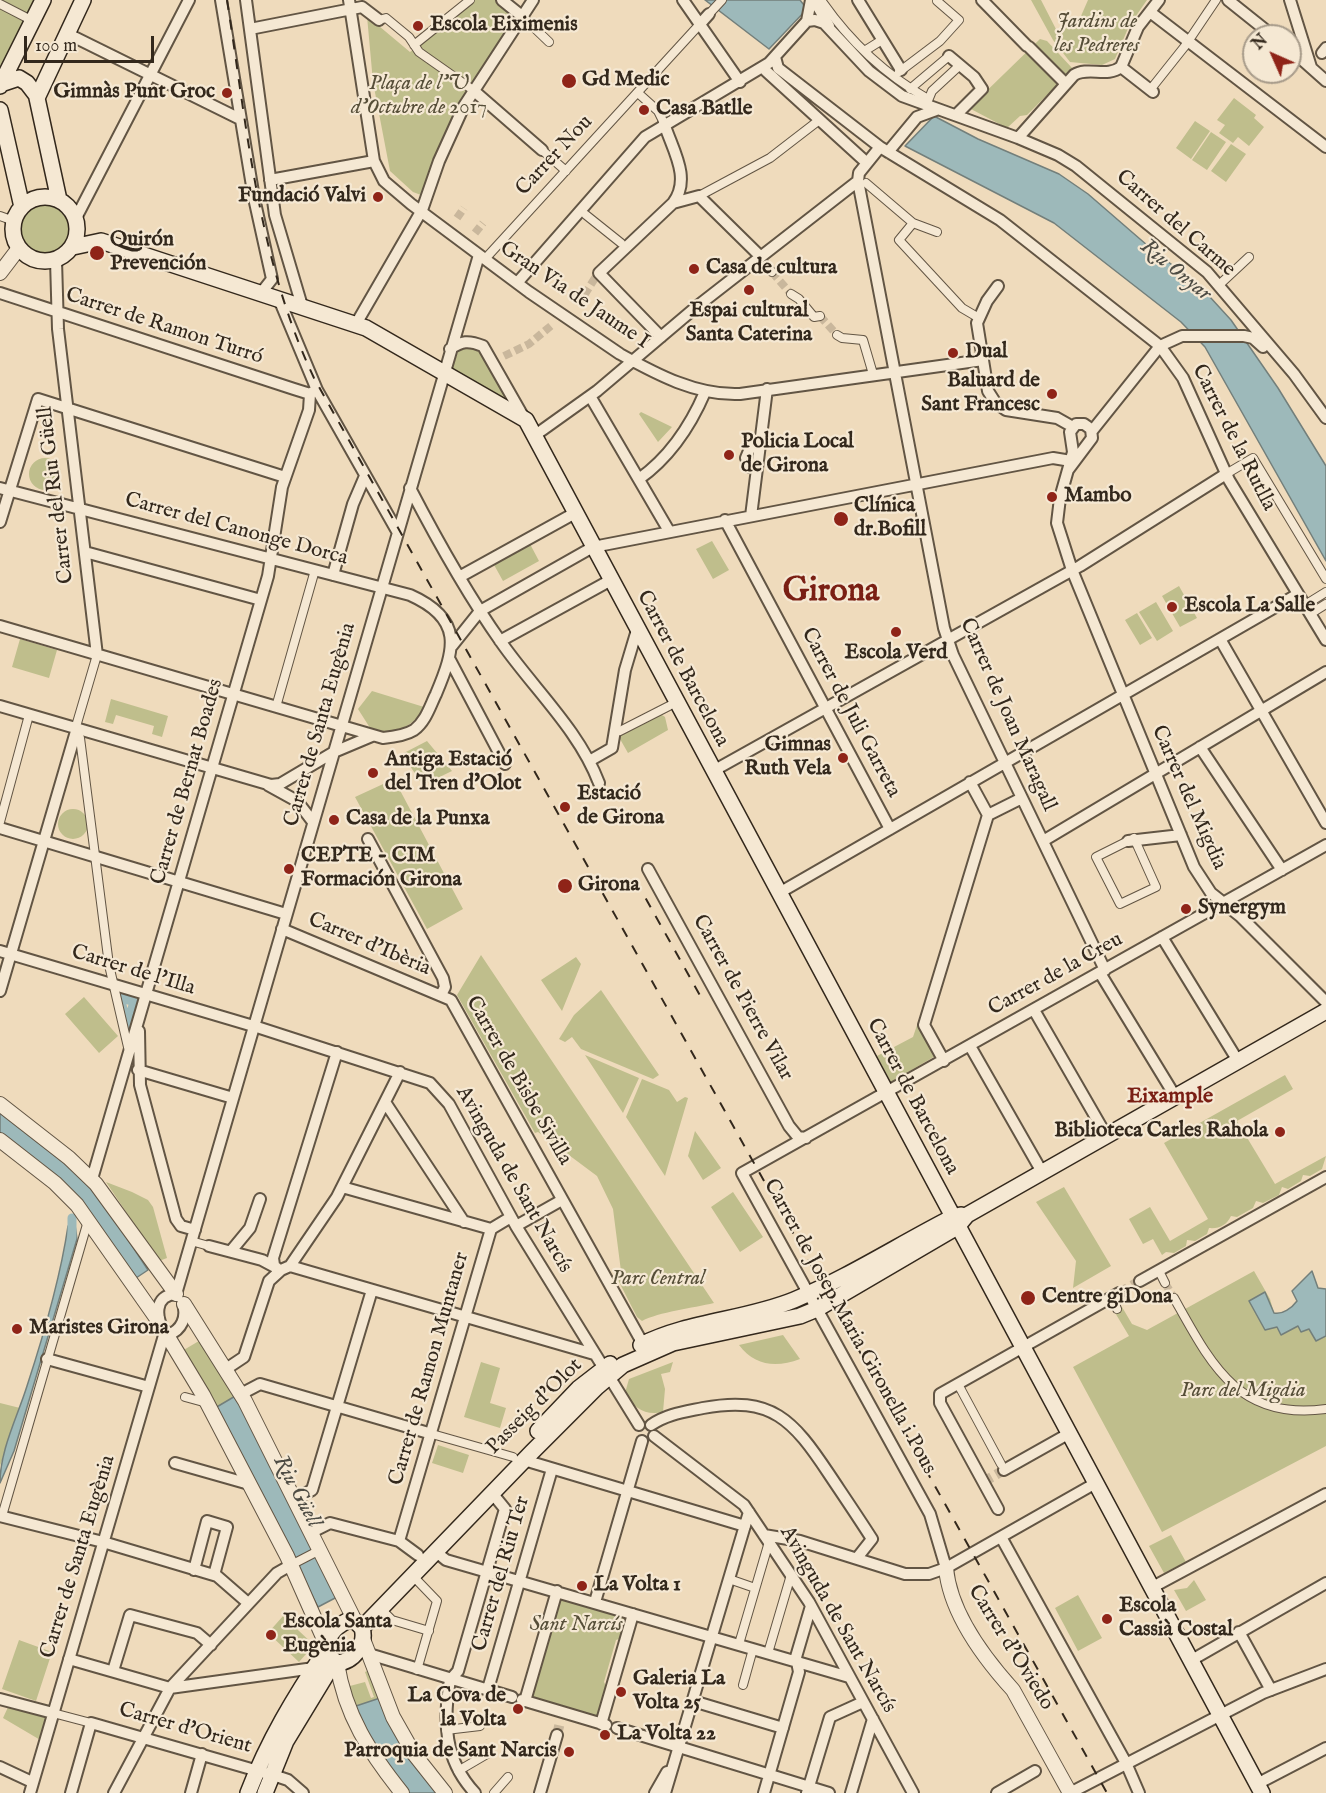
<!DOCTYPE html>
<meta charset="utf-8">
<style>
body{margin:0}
#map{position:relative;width:1326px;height:1793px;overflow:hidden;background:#efdbbc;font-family:"IM FELL English",serif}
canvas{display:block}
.north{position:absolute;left:1242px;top:24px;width:60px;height:60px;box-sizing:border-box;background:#f5e8d3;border:2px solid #a79b8a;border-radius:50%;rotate:315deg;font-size:16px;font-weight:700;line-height:24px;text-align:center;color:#33281c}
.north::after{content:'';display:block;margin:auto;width:21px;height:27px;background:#8f2418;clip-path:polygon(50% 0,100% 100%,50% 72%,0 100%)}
.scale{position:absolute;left:24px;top:36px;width:130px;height:27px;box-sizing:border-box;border:3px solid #33281c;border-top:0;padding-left:8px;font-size:18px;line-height:21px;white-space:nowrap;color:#33281c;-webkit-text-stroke:4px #f5e8d3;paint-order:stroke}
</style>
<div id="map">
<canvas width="1326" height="1793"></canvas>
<div class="north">N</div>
<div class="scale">100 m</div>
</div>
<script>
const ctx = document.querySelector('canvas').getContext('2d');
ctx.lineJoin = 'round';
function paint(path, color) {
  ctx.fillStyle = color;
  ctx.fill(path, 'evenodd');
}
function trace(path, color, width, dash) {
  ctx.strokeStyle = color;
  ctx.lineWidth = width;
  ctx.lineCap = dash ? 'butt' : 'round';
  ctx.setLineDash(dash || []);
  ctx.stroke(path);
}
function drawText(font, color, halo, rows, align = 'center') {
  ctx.font = font + ' "IM FELL English",serif';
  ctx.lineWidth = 4.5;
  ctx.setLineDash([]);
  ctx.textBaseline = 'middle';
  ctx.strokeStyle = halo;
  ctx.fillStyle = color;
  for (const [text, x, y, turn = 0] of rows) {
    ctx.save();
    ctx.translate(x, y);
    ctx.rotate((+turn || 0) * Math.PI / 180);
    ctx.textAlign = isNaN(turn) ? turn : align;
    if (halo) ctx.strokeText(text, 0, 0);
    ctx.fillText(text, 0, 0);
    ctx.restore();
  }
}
paint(new Path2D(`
 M0,0H37L0,76Z
 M474,0H498L516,15C480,74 445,131 421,195L413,192L390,171L373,82L367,16L410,52Z
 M1031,0H1041L1058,33L1081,16L1088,0H1147L1129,26L1115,59L1102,65L1070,62L1053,40Z
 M1040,39L1047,41L1073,69L1027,115L1020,116L1007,128L969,108Z
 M1234,98L1256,115L1254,118L1264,127L1249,146L1238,137L1233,143L1219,133L1225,125L1217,120Z
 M1195,121L1210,131L1191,159L1176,148Z
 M1211,132L1226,142L1207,170L1192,160Z
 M1231,144L1246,154L1226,182L1211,171Z
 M19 229a27 27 0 1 1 54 0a27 27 0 1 1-54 0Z
 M460,346L478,347L511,408L451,372Z
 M641,412L672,427L658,442L639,414Z
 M29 474a16 16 0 1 1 32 0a16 16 0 1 1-32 0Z
 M712,541L729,570L713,579L696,549Z
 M530,544L539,561L503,581L493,563Z
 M1179,586L1197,618L1180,627L1162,596Z
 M1156,602L1173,631L1157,641L1139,612Z
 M1137,613L1152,638L1140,645L1125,620Z
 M20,639L57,650L49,678L12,667Z
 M372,691L424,707C412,729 396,733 372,731L358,709Z
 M111,699L168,716L162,737L152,734L154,726L116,715L113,724L105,722Z
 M659,713L665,717L668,730L628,753L620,739L621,735Z
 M427,741L452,771L425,784L420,781L402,754Z
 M394,779L463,909L427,929L355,797Z
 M58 824a15 15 0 1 1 30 0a15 15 0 1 1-30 0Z
 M481,955L714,1303C693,1308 659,1312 642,1321L637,1317L618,1280L622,1279L613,1209L597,1176L538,1132L535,1133L457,995Z
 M576,957L581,964L562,1011L541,980Z
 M601,990L659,1075L653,1079L581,1049L572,1037L565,1042L559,1039L574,1015Z
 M84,997L118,1036L99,1053L65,1014Z
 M918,1022L937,1055L891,1082L877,1056L913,1037Z
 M585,1055L639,1078L623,1113Z
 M1285,1075L1293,1089L1237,1121L1275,1184L1326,1156L1322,1169L1310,1176L1303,1175L1301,1181L1288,1189L1282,1187L1279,1195L1263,1203L1256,1201L1253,1208L1237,1217L1231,1216C1227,1225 1219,1229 1209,1228L1207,1234L1195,1241L1187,1240L1186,1246L1174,1253L1166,1252L1162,1255L1153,1239L1143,1244L1129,1219L1150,1207L1170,1241L1208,1219L1164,1143Z
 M642,1079L669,1090L677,1102L685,1097L688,1098L665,1176L626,1117Z
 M695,1131L721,1168L703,1180L688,1156Z
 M106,1182L132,1192L148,1200L153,1207L167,1258L159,1261Z
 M1064,1187L1111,1266L1073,1288L1076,1261L1036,1202Z
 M733,1192L763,1237L740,1252L711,1207Z
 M1254,1271L1270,1299L1274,1313L1278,1315L1295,1305L1297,1301L1292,1291L1312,1271L1318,1288L1326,1289V1446L1162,1532L1073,1367L1129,1336L1114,1311L1122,1307L1132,1324L1147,1330Z
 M783,1335L800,1359C776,1368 755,1366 739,1345Z
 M204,1338L237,1395L215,1408L182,1351Z
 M481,1362L500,1368L490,1403L506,1408L500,1428L464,1417Z
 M673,1362L670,1372L661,1374L665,1389L663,1412C645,1416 634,1408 625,1393L629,1379Z
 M0,1403L20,1408L0,1466Z
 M438,1445L469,1455L463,1473L432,1463Z
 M1171,1535L1186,1562L1164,1573L1149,1546Z
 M1194,1580L1206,1600L1186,1611L1174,1590L1187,1588Z
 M1078,1595L1102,1638L1078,1651L1055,1608Z
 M560,1597L628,1617L622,1638L616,1640L604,1682L607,1688L598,1718L530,1698Z
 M283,1616L314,1645L299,1662L268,1633Z
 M19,1640L52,1652L36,1701L2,1689Z
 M369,1670L380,1698L353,1707L346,1687L365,1682L371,1698L374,1697L365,1672Z
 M9,1705L50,1715L42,1741L3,1718Z`), '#bfbe8c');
const water = new Path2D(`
 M705,0H800L807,9L769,49Z
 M934,116L978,139L1059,174L1088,194L1155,252L1199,285L1231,320L1278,388L1326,466V561L1205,347L1181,322L1054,223L905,146Z
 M0,1112L83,1178L102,1200L148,1270L136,1278L86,1208L0,1134Z
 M75,1225L77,1239L14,1451L0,1483C0,1450 17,1418 27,1386C44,1334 60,1280 68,1226Z
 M1312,1271L1318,1288L1326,1289V1336L1316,1341L1309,1329L1301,1332L1298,1326L1281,1335L1277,1327L1265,1330L1249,1301L1265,1292L1274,1313C1282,1315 1292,1308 1297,1301L1292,1291Z
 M237,1395L337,1597L318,1607L215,1408Z
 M380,1698L437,1793H407L378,1756L353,1707Z`);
paint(water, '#9db9ba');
trace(water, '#737f7b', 1.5);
trace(new Path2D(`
 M120,997L134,1002L127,1025Z
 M72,1218V1237`), '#9db9ba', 9);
trace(new Path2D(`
 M457,218L464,208
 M475,233L483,223
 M772,272L791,294
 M578,305L595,278
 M820,316L837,335
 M504,356L529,344L552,325
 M1165,1283L1174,1298`), '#c9b79c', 8, [8, 4]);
trace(new Path2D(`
 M1119,1293L1140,1281
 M983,1482L1004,1470
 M557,1735L560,1722`), '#c9b79c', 10, [10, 5]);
const pedestrian = new Path2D(`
 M821,0C850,42 884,74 928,99
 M0,4L33,21
 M709,14L722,0
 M523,17L549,42
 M379,20L386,18L409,37L419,52L473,90
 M414,45L470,0
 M866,50L882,40
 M899,72L940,41L959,20L937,1
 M910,89L949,56
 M1150,90L1185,46L1216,0
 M638,93L658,111L664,123
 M927,103L932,91L959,66
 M542,150L566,171
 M866,183L913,223L937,232
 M699,196L770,158L818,121
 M586,215L621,243
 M0,216L14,221
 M913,223L899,240L962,308L979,318
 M485,259L700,24
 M766,265L772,272
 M1219,285L1249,257
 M791,294L799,299L814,317L820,316
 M837,335L842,338L863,340L873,374
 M1226,474L1253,458L1326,579
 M1305,605L1326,592
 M1310,614L1326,604
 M276,707L315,570
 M77,723L97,655
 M620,731L669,706
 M80,738L109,965L128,1047
 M0,822L29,715
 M1128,841L1096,857L1120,904L1156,887L1134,838
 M191,1241L209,1246
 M1159,1271L1165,1283
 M1112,1297L1117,1309
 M1174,1298C1211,1364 1238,1421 1326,1409
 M959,1386L1001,1464
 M185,1397L207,1403
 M432,1434L513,1457
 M2,1516L88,1221
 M291,1565L318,1551
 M412,1575L437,1601L417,1670
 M729,1579L755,1588
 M380,1608L392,1620L429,1631
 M739,1644L769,1542
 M768,1653L791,1575
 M743,1685L753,1649
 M53,1713L91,1723
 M446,1730L480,1726
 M458,1771L487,1754
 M494,1793L508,1777`);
const minor = new Path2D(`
 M221,0L254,198L272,279L261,293
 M246,0L275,215L302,306
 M349,0L374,161L384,181L411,204L529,292L620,354C656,374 697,396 740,394L983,360
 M502,0L523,17
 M683,0L740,82
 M814,0L829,26
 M858,0L901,70
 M982,0L1027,46
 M1228,0L1273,36
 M1290,0L1311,67
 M1150,12L1326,147
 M807,21L815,20L824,23L869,71L902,96L1018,138L1058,155L1076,166L1207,272L1294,374L1326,418
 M700,24L709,14
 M250,29L362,7L379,20
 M66,33L240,119
 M1029,47L1066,84
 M1290,49L1326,81
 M1322,53L1326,48
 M949,56L974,77L982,89L956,115
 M775,57L778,68L880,147L1000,220L1160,346L1183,378L1229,480L1326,640
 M1121,67L1153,92
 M766,71L867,163
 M473,90L542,150
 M1018,138L1074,75C1088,66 1107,78 1121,67L1138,27L1159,0
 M880,147L859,173L858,181L944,628L953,655L1105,970
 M888,152L917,117L936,110
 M270,180L374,161
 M673,203L699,196L761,257
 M76,218L189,0
 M56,260L58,329L97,655
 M517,283L645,137L769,63L807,21L811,0
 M998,286L987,301L977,323L988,391L995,402L1006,410L1057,418L1073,427
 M0,293L294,389L310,394L316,390
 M279,299L317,390L397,531
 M356,324L422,210L439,161L464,106L533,0
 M661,337L599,273L673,203C692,178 672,149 664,123
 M450,349C462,341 468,340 483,346L524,418
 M590,396L669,531
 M1092,431L1160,346L1182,336H1244L1253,338L1263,347
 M534,436L597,391L695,308L858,181
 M757,468L750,467L746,458L751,446L760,444
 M1068,470L1092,438L1091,429L1084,424H1076L1070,432L1073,452L1060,498L1057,523L1072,570L1194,867L1211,893L1240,916L1326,1002
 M639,479C670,457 690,427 705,392
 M0,488L410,595C464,619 455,649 436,694C430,706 426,721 414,730C406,735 393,737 383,738L0,626
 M410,488C437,540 467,594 501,642C533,688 579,730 599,783
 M751,516L767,389
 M725,520L890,829
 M0,522L38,399L285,477
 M85,552L261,600
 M333,575L353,504L365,476
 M461,576L575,513
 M1220,639L1326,823
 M500,641L611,580
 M452,646L480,611L593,547L1053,458L1071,461
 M450,660L505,764
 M0,706L271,785L280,784L334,752L372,736
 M1200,747L1282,870
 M591,760L612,748L625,670L637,630
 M713,771L1080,566L1226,474
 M970,782L988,815
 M268,785L297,801L313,822
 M988,815L1022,798
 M0,828L286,914
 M368,839L443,978L445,987L441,995
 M1043,841L1326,672
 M1128,841L1181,835
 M648,869L789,1126L798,1137L806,1138
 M779,893L1298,594
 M282,929L451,1000L643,1344
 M1162,937L1238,1061
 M0,951L260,1028L430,1083L449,1104L516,1226L639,1425
 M1100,973L1175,1096
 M0,991L77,728
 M1034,1010L1106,1135
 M139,1031L140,1085L176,1219L181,1226L195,1230
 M970,1046L1042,1172
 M944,1061L924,1025L988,815
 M138,1070L233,1098
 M385,1102L464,1222
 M92,1179L268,576L282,487L309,410L310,394
 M342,1187L491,1229
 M516,1226L562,1200
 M209,1246L262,1260L277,1268
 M231,1251L250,1228L260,1199
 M274,1265L273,1258L337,1052
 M290,1266L337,1197L400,1072
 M1140,1281L1326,1177
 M176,1294L479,255
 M168,1335C182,1330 187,1317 183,1304
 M47,1359L149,1387
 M226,1369L244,1357L269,1281L281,1270L290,1266L594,1354
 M241,1394L260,1384L432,1434
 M651,1425C667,1414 684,1412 703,1408C772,1395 793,1420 829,1474C843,1495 858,1517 872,1539L857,1558
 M654,1436L744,1505L809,1602L913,1793
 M524,1460L745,1526
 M175,1463L249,1484
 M1004,1470L1068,1434
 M295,1499L312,1490L372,1290
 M998,1509L940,1403V1394L1119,1293
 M0,1516L103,1542L217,1576L248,1603
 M312,1532L330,1523L399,1541L418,1555
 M764,1535L800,1541L905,1574H929L946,1568L1094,1484
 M1001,1537L1126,1763L1139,1793
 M399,1541L491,1229L511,1217
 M435,1551L446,1560L849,1677
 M946,1568L930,1514L742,1173L1326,845
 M194,1570L207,1521L227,1527L214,1575
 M1151,1588L1326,1494
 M595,1602L642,1441
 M1239,1632L1271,1690
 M369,1654L512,1697
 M69,1659L170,1688L314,1668
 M1190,1661L1326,1583
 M113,1671L130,1615L197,1633L211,1645
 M450,1680L458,1671L505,1509L492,1493
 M450,1680C443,1721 444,1760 475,1793
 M488,1689L552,1469
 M0,1699L53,1713
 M522,1700L606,1725
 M525,1701L557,1591
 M693,1701L783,1728
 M601,1724L633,1614
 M617,1728L829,1793
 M0,1767L32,1782
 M1257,1784L1326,1748
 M30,1793L165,1332C156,1319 153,1295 176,1294
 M71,1793L91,1723L279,1777L288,1780L303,1793
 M114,1793L170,1688L277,1573L291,1565
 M191,1793L202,1754
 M540,1793L557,1735
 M655,1793L667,1772
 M665,1793L749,1512
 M764,1793L799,1672L796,1657L811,1606
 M807,1793L830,1717L863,1702
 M851,1793L873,1719
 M997,1793L1035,1771
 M1070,1793L1263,1693L1326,1669`);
const tertiary = new Path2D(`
 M0,273L19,248
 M0,1104L69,1158L96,1184L176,1294
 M0,1140L55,1183L77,1205L157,1319
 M184,1304L245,1401L355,1621
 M165,1332L203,1395L287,1556L326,1644
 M946,1568C950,1612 984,1658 1013,1690L1070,1793
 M363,1639L393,1717L414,1754L445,1793
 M337,1663C345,1715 370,1753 402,1793`);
const secondary = new Path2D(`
 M1,84L19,78L27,83L37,96
 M0,86L43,0
 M0,110L22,207
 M13 229a32 32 0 1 1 64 0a32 32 0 1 1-64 0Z
 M59,200L37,98L83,0
 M73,247L101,241L366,328L526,420L1262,1793
 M641,1345C688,1321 745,1320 794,1300C849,1277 900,1244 953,1217L961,1215
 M538,1431L579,1388L610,1364
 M347,1621H355L362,1628C367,1645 353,1662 337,1663L327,1654C325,1638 333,1628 347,1621Z
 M362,1628L532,1452L597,1387L623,1365L673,1343L800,1316L817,1309L957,1227L967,1215L1326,1011
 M248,1793C268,1741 295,1696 326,1650
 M265,1793L286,1741L334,1662`);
trace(pedestrian, '#625544', 10);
trace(minor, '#625544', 14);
trace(tertiary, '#625544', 16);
trace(secondary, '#33281c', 18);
trace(pedestrian, '#f5e8d3', 8);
trace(minor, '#f5e8d3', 10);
trace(tertiary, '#f5e8d3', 14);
trace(secondary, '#f5e8d3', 15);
trace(new Path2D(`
 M227,0C247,127 258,260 314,378L1107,1793
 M636,881L702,999`), '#33281c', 2, [10, 10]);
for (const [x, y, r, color] of [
 [418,26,6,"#8f2418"],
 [569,81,8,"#8f2418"],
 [227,93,6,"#8f2418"],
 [644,110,6,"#8f2418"],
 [378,197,6,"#8f2418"],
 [97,253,8,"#8f2418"],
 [694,269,6,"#8f2418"],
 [749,290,6,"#8f2418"],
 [953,353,6,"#8f2418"],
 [1052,394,6,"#8f2418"],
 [729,455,6,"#8f2418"],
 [1052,497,6,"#8f2418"],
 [841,519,8,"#8f2418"],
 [1172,607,6,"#8f2418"],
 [896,632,6,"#8f2418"],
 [843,758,6,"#8f2418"],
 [373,773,6,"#8f2418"],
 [565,807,6,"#8f2418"],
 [334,820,6,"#8f2418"],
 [289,869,6,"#8f2418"],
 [565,886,8,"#8f2418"],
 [1186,909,6,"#8f2418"],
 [1280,1132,6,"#8f2418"],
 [1028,1298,8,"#8f2418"],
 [17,1329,6,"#8f2418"],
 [582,1586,6,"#8f2418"],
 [1107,1619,6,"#8f2418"],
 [271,1635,6,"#8f2418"],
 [621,1692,6,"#8f2418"],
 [518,1709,6,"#8f2418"],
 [605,1735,6,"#8f2418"],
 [569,1752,6,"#8f2418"]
]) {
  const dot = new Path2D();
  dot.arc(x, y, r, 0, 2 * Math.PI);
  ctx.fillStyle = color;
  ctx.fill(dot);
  trace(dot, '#f5e8d3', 2);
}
drawText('italic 21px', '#564e38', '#f5e8d3', [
 ["Jardins de",1097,23],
 ["les Pedreres",1097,47],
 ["Plaça de l'U",419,85],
 ["d'Octubre de 2017",419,109],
 ["Parc Central",658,1280],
 ["Parc del Migdia",1243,1392],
 ["Sant Narcís",576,1626]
]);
drawText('bold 21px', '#33281c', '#f5e8d3', [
 ["Escola Eiximenis",430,26],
 ["Gd Medic",582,81],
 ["Gimnàs Punt Groc",215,93,"right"],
 ["Casa Batlle",656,110],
 ["Fundació Valvi",366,197,"right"],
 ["Quirón",110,241],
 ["Prevención",110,265],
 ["Casa de cultura",706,269],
 ["Espai cultural",749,312,"center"],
 ["Santa Caterina",749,336,"center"],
 ["Dual",965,353],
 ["Baluard de",1040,382,"right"],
 ["Sant Francesc",1040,406,"right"],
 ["Policia Local",741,443],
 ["de Girona",741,467],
 ["Mambo",1064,497],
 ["Clínica",854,507],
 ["dr.Bofill",854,531],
 ["Escola La Salle",1184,607],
 ["Escola Verd",896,654,"center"],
 ["Gimnas",831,746,"right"],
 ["Ruth Vela",831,770,"right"],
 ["Antiga Estació",385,761],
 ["del Tren d'Olot",385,785],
 ["Estació",577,795],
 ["de Girona",577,819],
 ["Casa de la Punxa",346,820],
 ["CEPTE - CIM",301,857],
 ["Formación Girona",301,881],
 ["Girona",578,886],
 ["Synergym",1198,909],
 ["Biblioteca Carles Rahola",1268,1132,"right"],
 ["Centre giDona",1042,1298],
 ["Maristes Girona",29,1329],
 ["La Volta 1",594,1586],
 ["Escola",1119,1607],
 ["Cassià Costal",1119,1631],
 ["Escola Santa",283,1623],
 ["Eugènia",283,1647],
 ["Galeria La",633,1680],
 ["Volta 25",633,1704],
 ["La Cova de",506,1697,"right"],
 ["la Volta",506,1721,"right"],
 ["La Volta 22",617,1735],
 ["Parroquia de Sant Narcis",557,1752,"right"]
], 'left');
drawText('21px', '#33281c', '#f5e8d3', [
 ["Carrer Nou",555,156,-47],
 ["Carrer del Carme",1175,224,41],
 ["Gran Via de Jaume I",574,296,34],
 ["Carrer de Ramon Turró",164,327,18],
 ["Carrer de la Rutlla",1233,438,63],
 ["Carrer del Riu Güell",57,495,-97],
 ["Carrer del Canonge Dorca",236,530,15],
 ["Carrer de Barcelona",682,669,62],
 ["Carrer de Juli Garreta",850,713,62],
 ["Carrer de Joan Maragall",1007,715,66],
 ["Carrer de Santa Eugènia",321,725,-74],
 ["Carrer de Bernat Boades",188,782,-74],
 ["Carrer del Migdia",1188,798,66],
 ["Carrer d'Ibèria",369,945,23],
 ["Carrer de l'Illa",133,971,17],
 ["Carrer de la Creu",1056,975,-29],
 ["Carrer de Pierre Vilar",742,998,61],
 ["Carrer de Bisbe Sivilla",518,1081,60],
 ["Carrer de Barcelona",912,1097,62],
 ["Avinguda de Sant Narcís",513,1180,60],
 ["Carrer de Josep Maria Gironella i Pous",849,1327,61],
 ["Carrer de Ramon Muntaner",430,1369,-74],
 ["Passeig d'Olot",535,1407,-45],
 ["Carrer de Santa Eugènia",79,1557,-73],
 ["Carrer del Riu Ter",502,1574,-74],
 ["Avinguda de Sant Narcís",837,1620,60],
 ["Carrer d'Oviedo",1010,1648,58],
 ["Carrer d'Orient",185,1729,16]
]);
drawText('italic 22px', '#4e4c44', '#f5e8d3', [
 ["Riu Onyar",1175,271,39],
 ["Riu Güell",296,1492,62]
]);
drawText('bold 22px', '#7a1f14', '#f5e8d3', [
 ["Eixample",1170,1097]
]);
drawText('bold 33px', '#7a1f14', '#f5e8d3', [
 ["Girona",831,593]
]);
</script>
